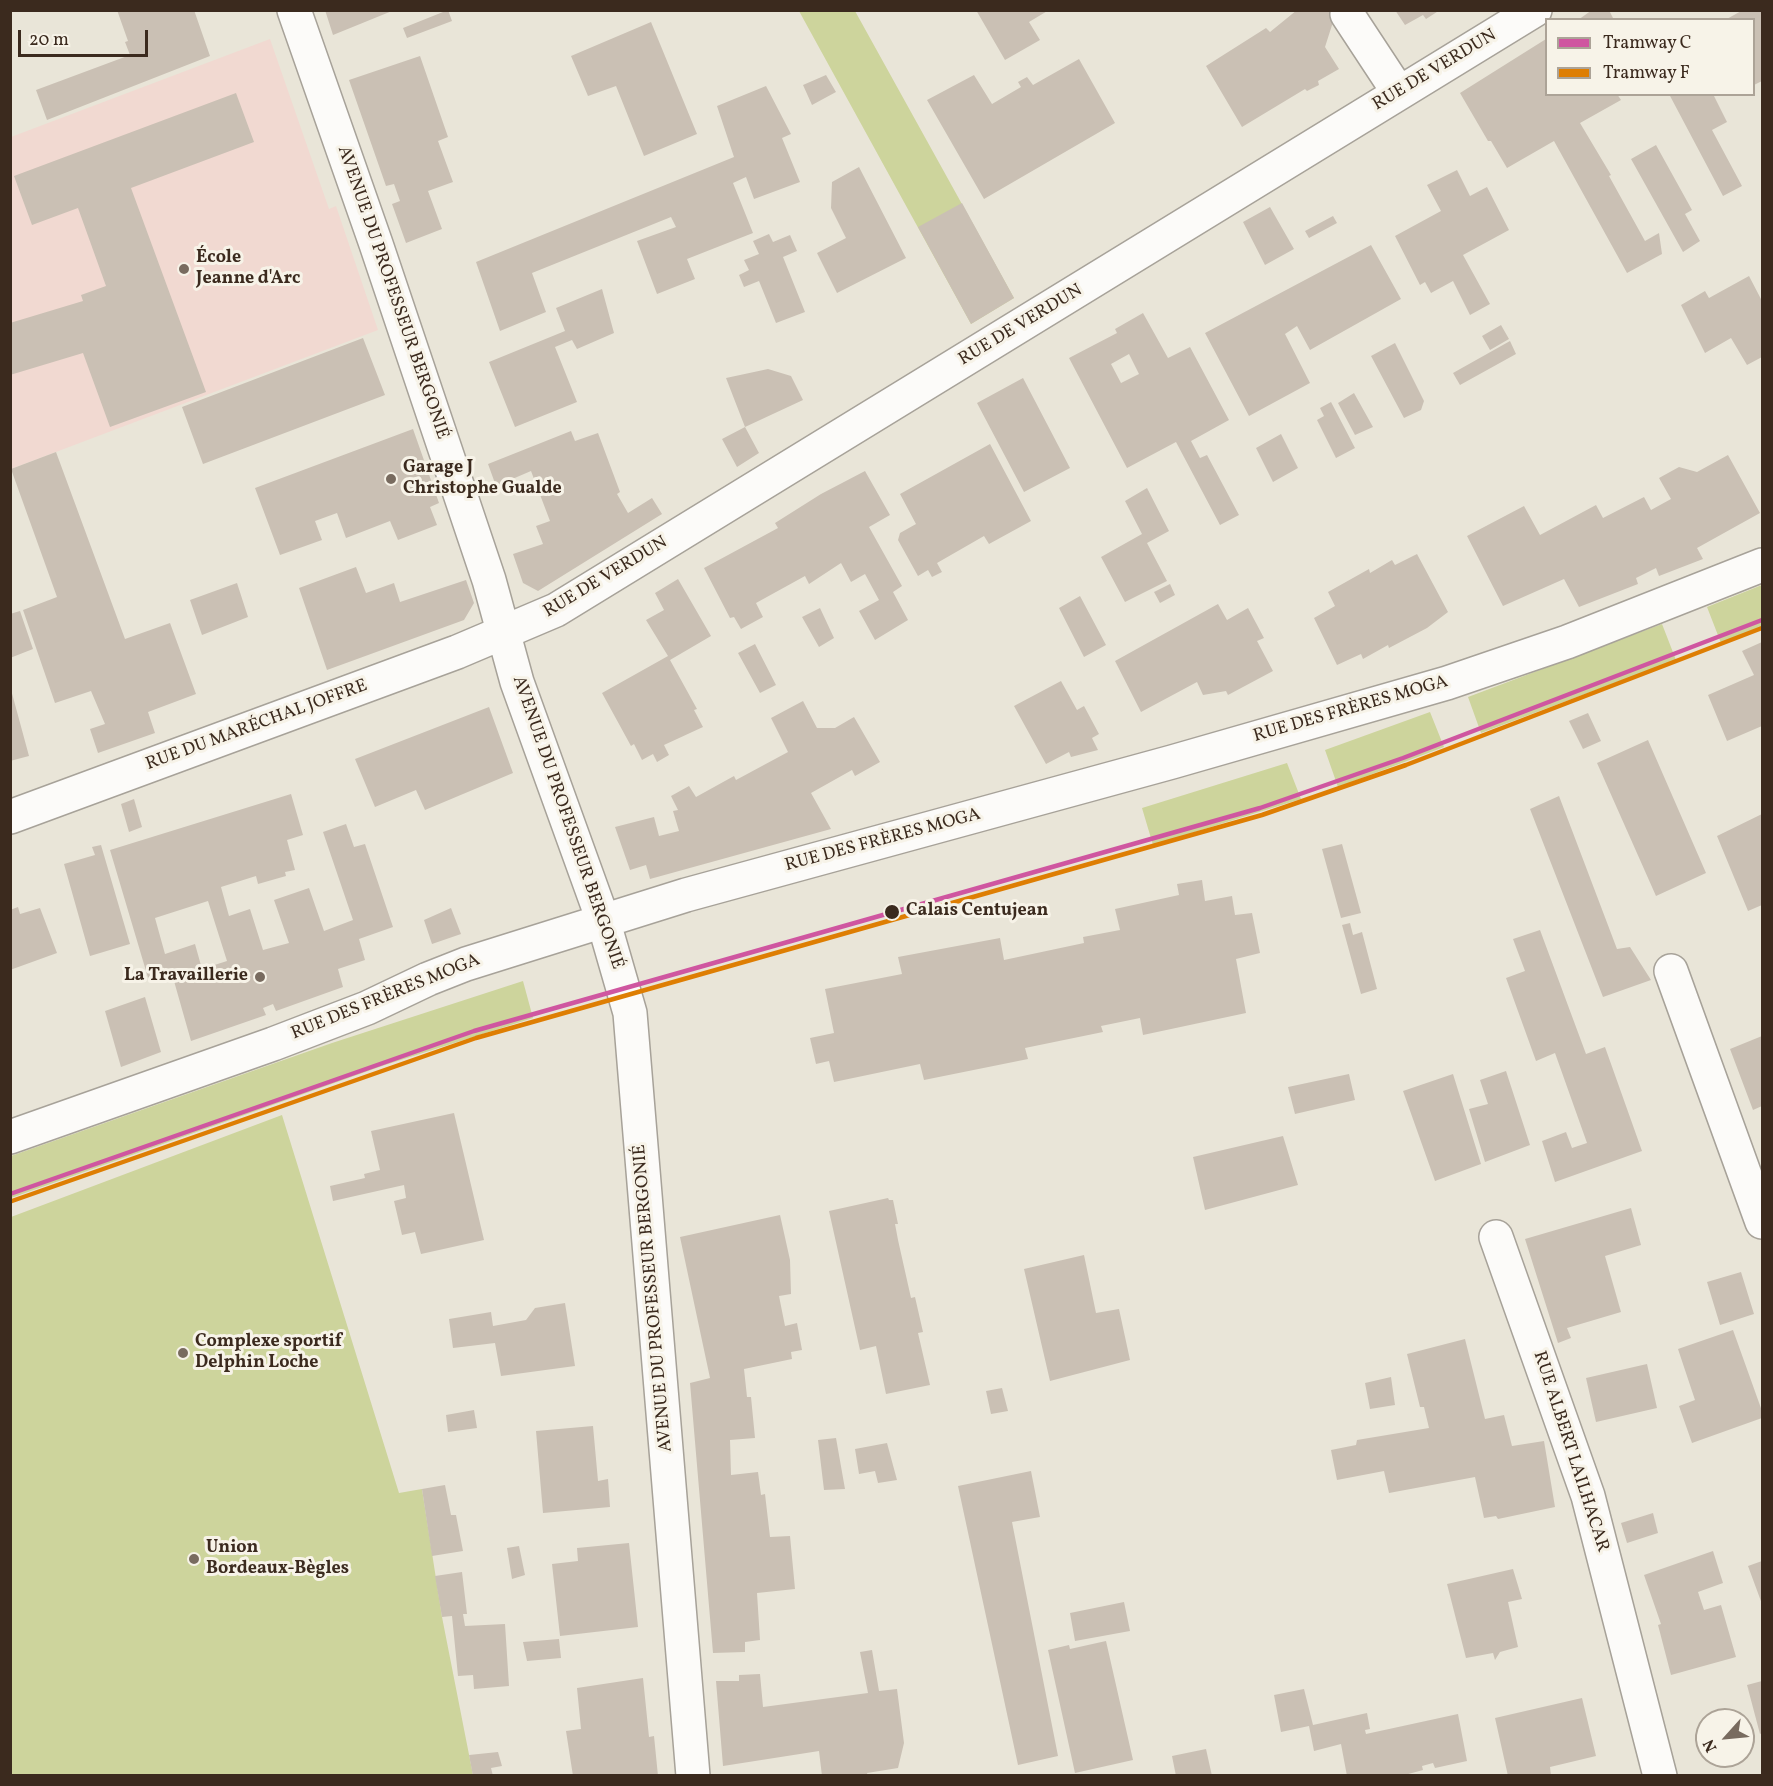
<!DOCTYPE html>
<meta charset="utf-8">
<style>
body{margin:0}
#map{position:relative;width:1773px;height:1786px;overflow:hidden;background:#e9e5d8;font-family:Vollkorn,serif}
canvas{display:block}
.frame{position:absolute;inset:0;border:12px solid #3b2a1e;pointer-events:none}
.legend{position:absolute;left:1545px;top:18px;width:210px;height:78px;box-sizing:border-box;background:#f7f3e8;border:2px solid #aca397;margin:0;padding:8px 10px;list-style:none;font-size:18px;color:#3b2a1e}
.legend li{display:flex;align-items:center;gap:12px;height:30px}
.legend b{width:30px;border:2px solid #aca397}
.north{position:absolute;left:1695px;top:1708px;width:60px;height:60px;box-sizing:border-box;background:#f7f3e8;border:2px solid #aca397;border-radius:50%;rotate:243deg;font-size:16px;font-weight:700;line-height:24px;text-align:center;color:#3b2a1e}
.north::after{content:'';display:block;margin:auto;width:21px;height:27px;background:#786b5f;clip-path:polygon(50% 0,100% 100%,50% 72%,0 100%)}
.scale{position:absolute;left:18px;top:30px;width:130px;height:27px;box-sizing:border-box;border:3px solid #3b2a1e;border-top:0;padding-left:8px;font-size:18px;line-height:21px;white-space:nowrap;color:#3b2a1e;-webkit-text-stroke:4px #f7f3e8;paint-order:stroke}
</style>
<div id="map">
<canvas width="1773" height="1786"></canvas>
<div class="frame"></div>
<ul class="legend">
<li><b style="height:8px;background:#cf56a0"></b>Tramway C</li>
<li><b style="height:8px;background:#de7e03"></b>Tramway F</li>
</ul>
<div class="north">N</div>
<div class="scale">20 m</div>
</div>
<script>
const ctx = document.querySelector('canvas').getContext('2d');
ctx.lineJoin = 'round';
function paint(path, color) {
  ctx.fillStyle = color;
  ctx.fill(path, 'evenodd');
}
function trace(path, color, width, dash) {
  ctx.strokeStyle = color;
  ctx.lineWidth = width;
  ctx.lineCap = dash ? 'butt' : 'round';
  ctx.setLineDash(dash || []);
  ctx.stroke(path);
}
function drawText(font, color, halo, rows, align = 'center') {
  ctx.font = font + ' Vollkorn,serif';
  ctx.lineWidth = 6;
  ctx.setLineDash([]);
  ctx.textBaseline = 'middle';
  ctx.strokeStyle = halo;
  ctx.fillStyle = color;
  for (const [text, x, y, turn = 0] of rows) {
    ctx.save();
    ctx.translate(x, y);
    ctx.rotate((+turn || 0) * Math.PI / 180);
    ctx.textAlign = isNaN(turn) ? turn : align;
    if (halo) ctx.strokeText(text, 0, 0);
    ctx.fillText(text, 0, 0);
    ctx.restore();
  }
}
paint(new Path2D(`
 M270,39L329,209L336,206L378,330L11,469V137Z`), '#f1d9d1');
paint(new Path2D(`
 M799,11H855L1014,298L971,324Z
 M1762,585V627L1721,643L1707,607Z
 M1662,624L1676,660L1481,733L1468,697Z
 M1430,712L1444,747L1338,787L1325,750Z
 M1287,763L1301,799L1153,845L1142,808Z
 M523,981L533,1018L385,1065L11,1198V1156L332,1043Z
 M282,1115L399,1493L422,1489L442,1617L473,1775L11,1776V1217Z`), '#cdd49c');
paint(new Path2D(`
 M117,10H194L210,56L47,120L36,90L130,55L125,42L128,41Z
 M325,10H392V11L333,35Z
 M448,10L452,21L407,38L403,28Z
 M976,10H1049L1029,22L1040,40L1005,60Z
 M1297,10H1353L1333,22L1325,47L1339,69L1318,81L1319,85L1307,91L1305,89L1242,127L1206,66L1266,28L1270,32Z
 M1395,10H1440L1426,19L1423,15L1405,25Z
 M1592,10H1609L1614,20H1578Z
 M1743,10H1762V81L1754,85V20H1725Z
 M651,22L697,134L644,156L616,86L588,96L571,56Z
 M1546,39V94H1617L1621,100L1580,123L1611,175L1609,176L1645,241L1659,233L1662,254L1627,273L1554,141L1507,168L1491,141H1488L1460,93Z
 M420,56L448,137L438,141L453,182L428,191L442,229L406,243L392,204L400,201L394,184L386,186L349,80Z
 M1079,59L1115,123L984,199L927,100L974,75L992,104L1021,87L1018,82L1027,77L1033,85Z
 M826,75L836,92L812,105L803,85Z
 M766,86L791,134L782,138L800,182L754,199L746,177L733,183L753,233L687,259L695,279L657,294L637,241L676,227L671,217L532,273L546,312L500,331L476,262L734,157L717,106Z
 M236,93L254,142L131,188L206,392L110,427L83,353L10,375V323L83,301L81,295L106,286L78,208L32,225L14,176Z
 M1669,94H1713L1727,122L1712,130L1742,186L1723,196Z
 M1656,145L1692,210L1685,214L1700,241L1683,252L1631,159Z
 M859,167L906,258L837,293L817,253L846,238L831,208L832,182Z
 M1457,170L1470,196L1487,187L1509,230L1463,255L1490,304L1470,315L1453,281L1431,293L1425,282L1420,285L1395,236L1441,211L1427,185Z
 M962,203L1014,298L971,324L918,227Z
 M1270,207L1294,249L1265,265L1243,222Z
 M1333,216L1337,223L1309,238L1305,231Z
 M769,234L773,242L790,235L797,251L783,257L805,312L776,323L759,281L744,287L739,275L749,270L744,260L759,254L753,241Z
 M1371,245L1401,299L1310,350L1297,326L1285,334L1310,383L1249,416L1205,333Z
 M1749,276L1762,301V357L1747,365L1731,338L1705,353L1681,305L1705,291L1709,298Z
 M602,289L614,333L577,349L572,340L555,347L577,402L515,427L489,362L565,331L556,308Z
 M1143,313L1168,358L1190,347L1229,420L1191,441L1200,458L1207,455L1239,515L1220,525L1176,442L1127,468L1069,358L1117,333L1115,329ZM1129,354L1139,374L1121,383L1111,364Z
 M1501,325L1509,339L1490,350L1482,336Z
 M363,338L385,395L203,464L182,407Z
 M1510,341L1516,354L1460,385L1453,373Z
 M1395,343L1424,401L1421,410L1404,418L1371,356Z
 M768,369L791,376L803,400L745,427L759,453L737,467L722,439L745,427L726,378Z
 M1023,378L1070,468L1024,492L977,403Z
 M1354,393L1373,427L1355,435L1338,403Z
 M1331,402L1355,448L1336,458L1317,420L1324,416L1320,408Z
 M413,429L439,503L430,507L437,525L398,540L390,521L346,538L337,513L315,521L322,540L280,555L255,488Z
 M571,431L575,441L598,433L620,492L617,494L628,513L652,498L662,514L538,591L523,583L513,554L543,544L536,526L550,521L531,471L496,486L488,464Z
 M1281,434L1298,468L1273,482L1256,448Z
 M990,444L1031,521L989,544L984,536L937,563L942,572L932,577L928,570L918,576L898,540L900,533L916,524L900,494Z
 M56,452L125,639L170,623L196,694L148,712L155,733L98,753L90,729L105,724L91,691L55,703L23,610L57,597L11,469Z
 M1728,455L1760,513L1697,548L1703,559L1659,576L1656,568L1636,578L1638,584L1579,607L1564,579L1503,606L1467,536L1524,506L1540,535L1596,505L1603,518L1644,497L1651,510L1671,499L1659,478L1679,467L1697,472Z
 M865,471L890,515L869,527L902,586L893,592L908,620L875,640L859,611L879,600L865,574L851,582L841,563L809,584L805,576L756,603L763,617L741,629L734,617L730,618L704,568L778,528L775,523L821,494Z
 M1147,488L1169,531L1147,543L1167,581L1125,602L1101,557L1142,534L1125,501Z
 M1417,554L1448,612L1427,628L1389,648L1388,645L1363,659L1361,654L1337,665L1314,618L1335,606L1328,592L1369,569L1370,573L1392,560L1395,565Z
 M356,567L366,593L394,583L400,602L466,580L474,603L464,620L327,670L299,588Z
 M678,579L711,636L670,660L697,709L694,710L703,727L664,745L669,755L657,762L653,754L642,760L634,744L631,746L602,693L668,656L646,620L664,610L655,593Z
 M237,583L248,617L202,635L190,600Z
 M1170,584L1175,595L1160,603L1154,592Z
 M1080,596L1106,645L1084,657L1059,608Z
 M1218,604L1227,620L1248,608L1264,638L1257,641L1273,671L1228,695L1226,691L1203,695L1197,682L1141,712L1115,661Z
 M820,608L834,638L819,647L802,617Z
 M20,611L33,649L10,658V614Z
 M1762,642V726L1727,741L1708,695L1754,675L1742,651Z
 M755,644L776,685L760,693L738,653Z
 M1061,681L1077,710L1084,706L1099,734L1092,738L1098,750L1071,757L1069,752L1046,764L1014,706Z
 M10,686L29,756L10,761Z
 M803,701L817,728H835L854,717L880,762L855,776L852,770L811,793L831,829L650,879L646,865L630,870L615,827L654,817L659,836L679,831L673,811L678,810L671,796L689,786L696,797L734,776L736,780L788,752L771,718Z
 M489,707L513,773L425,810L416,790L375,807L355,759Z
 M1588,713L1601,741L1583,749L1569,721Z
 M1648,740L1706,873L1656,896L1597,763Z
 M291,794L303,835L287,840L295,870L285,872L286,876L258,884L256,876L221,887L229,916L250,909L263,950L289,943L274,900L309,888L324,931L353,920L323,832L346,824L354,847L365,844L393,927L359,939L365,960L338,969L343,987L276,1011L273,1004L263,1008L266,1015L191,1041L172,974L149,981L110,850ZM208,901L227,961L202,969L195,944L165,954L155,918Z
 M1559,796L1617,949L1630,947L1651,980L1603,997L1530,809Z
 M134,799L142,827L129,832L121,804Z
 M1762,814V905L1748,911L1717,836Z
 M1342,844L1361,913L1341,918L1322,849Z
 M101,845L130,944L90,956L64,864L95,855L92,847Z
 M1202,880L1205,901L1232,896L1235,915L1252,913L1260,953L1236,959L1246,1013L1143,1035L1140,1018L1101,1026L1103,1032L1025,1048L1028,1059L924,1080L920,1064L834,1082L829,1061L816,1064L810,1038L834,1033L825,989L902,974L898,957L1000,938L1004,960L1084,943L1083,937L1120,930L1115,909L1179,895L1177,884Z
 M18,907L20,914L40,908L57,953L10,970V910Z
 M451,908L461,934L432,944L424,920Z
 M1350,923L1353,935L1362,932L1377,989L1361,994L1342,925Z
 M1540,930L1586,1054L1605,1047L1642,1151L1555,1182L1542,1141L1566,1132L1572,1148L1587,1143L1555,1053L1536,1061L1506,978L1525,971L1513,939Z
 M145,997L161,1052L121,1067L105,1011Z
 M1762,1036V1106L1753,1110L1730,1049Z
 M1506,1071L1530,1145L1485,1162L1469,1109L1488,1104L1480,1080Z
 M1349,1074L1355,1100L1295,1114L1288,1087Z
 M1453,1074L1481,1164L1435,1181L1403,1091Z
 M454,1113L484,1240L421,1254L415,1232L402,1235L394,1201L406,1198L404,1185L333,1201L330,1186L365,1178L364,1174L380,1170L371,1131Z
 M1283,1136L1298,1185L1205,1210L1193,1157Z
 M888,1198L889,1200H893L898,1224H895L898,1240L911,1298L915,1297L923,1332L918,1333L930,1385L886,1394L876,1346L860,1350L829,1211Z
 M1631,1208L1641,1245L1605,1256L1621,1312L1567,1328L1571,1338L1558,1343L1525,1239Z
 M780,1215L790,1260L791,1294L779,1296L785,1326L797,1323L802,1350L791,1352L792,1359L744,1369L747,1397H751L755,1438L730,1440L731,1475L758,1472L761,1495L765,1494L770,1537L790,1536L795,1589L757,1593L760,1640L745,1642V1652L713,1653L690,1383L710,1378L680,1237Z
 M1084,1255L1096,1313L1119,1309L1130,1360L1050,1381L1024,1269Z
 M1741,1272L1754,1314L1720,1325L1707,1282Z
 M565,1303L575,1366L501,1376L495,1343L453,1348L449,1319L491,1312L493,1326L526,1320L535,1308Z
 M1733,1330L1762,1411V1418L1692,1443L1679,1406L1695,1400L1678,1349Z
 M1465,1339L1485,1419L1504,1415L1512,1446L1544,1441L1555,1507L1498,1519L1496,1516L1484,1518L1475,1477L1389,1493L1384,1471L1337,1480L1331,1450L1356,1445L1357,1440L1429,1428L1424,1407H1420L1407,1354Z
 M1647,1364L1657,1408L1596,1422L1586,1378Z
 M1391,1377L1395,1405L1370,1409L1365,1383Z
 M1002,1388L1008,1411L991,1414L986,1391Z
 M474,1410L477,1428L448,1432L446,1415Z
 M593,1426L598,1481L608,1479L610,1507L543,1513L536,1431Z
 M836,1438L845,1489L824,1490L818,1440Z
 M887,1443L897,1480L878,1483L875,1471L859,1474L855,1449Z
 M1031,1471L1040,1517L1012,1522L1058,1756L1018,1765L958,1486Z
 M445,1485L451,1515H456L463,1551L432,1556L422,1489Z
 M1653,1513L1658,1533L1627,1543L1621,1523Z
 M629,1543L638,1627L560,1636L552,1564L578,1561L577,1548Z
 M519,1546L525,1575L512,1579L507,1548Z
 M1713,1551L1723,1583L1698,1592L1704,1610L1721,1605L1736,1657L1671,1675L1658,1625L1661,1624L1644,1575Z
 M1762,1561V1604L1748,1566Z
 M1513,1569L1522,1599L1508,1602L1518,1647L1500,1652L1495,1660L1493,1653L1466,1658L1447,1584Z
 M462,1572L467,1614H463L465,1626L505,1624L509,1686L474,1689L473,1675L458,1676L452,1616L442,1617L435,1576Z
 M1124,1602L1130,1631L1075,1641L1070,1613Z
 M559,1639L561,1658L527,1661L523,1642Z
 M1106,1641L1133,1760L1075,1773L1048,1650L1069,1645L1070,1649Z
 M872,1650L879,1691L897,1689L904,1743L898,1768L867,1773L868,1776H822L819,1751L723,1766L716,1681H739V1675L760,1674L763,1707L868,1693L860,1652Z
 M643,1678L649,1737L654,1736L658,1776H573L566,1731L581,1729L577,1688Z
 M1762,1681V1733L1760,1734L1747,1685Z
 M1304,1689L1313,1725L1367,1713L1370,1729L1365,1730L1366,1734L1458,1714L1467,1761L1435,1768L1433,1763L1422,1766L1423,1770L1401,1776H1347L1341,1744L1314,1751L1309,1726L1281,1732L1274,1695Z
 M1582,1698L1596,1756L1550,1767L1551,1776H1508L1495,1718Z
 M1206,1749L1212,1776H1176L1172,1756Z
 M498,1752L502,1766L491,1768L493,1776H473L469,1755Z`), '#cac0b4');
const street = new Path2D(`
 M294,10L376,244L489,580L517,682L604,923L630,1013L693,1776
 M1347,14L1399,93
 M10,817L457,652L556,610L1535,10
 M1671,971L1762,1222
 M10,1137L273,1044L367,1008L428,979L466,964L686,895L1172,762L1447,683L1567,642L1762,565
 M1496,1237L1588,1496L1660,1776`);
trace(street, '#a7a299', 36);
trace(street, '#fcfbf9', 33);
trace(new Path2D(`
 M10,1194L474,1031L1260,808L1403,758L1762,620`), '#cf56a0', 4.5);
trace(new Path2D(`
 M12,1201L476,1038L1262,815L1406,765L1762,628`), '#de7e03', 4.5);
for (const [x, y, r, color] of [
 [184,269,6,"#786b5f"],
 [391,479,6,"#786b5f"],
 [892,912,8,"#3b2a1e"],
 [260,977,6,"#786b5f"],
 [183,1353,6,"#786b5f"],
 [194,1559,6,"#786b5f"]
]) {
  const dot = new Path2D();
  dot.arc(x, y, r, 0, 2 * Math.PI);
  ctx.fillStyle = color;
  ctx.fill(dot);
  trace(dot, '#f7f3e8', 2);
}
drawText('18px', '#3b2a1e', '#f7f3e8', [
 ["RUE DE VERDUN",1435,71,-31],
 ["AVENUE DU PROFESSEUR BERGONIÉ",392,293,71],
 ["RUE DE VERDUN",1021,326,-31],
 ["RUE DE VERDUN",606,578,-31],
 ["RUE DES FRÈRES MOGA",1351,710,-16],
 ["RUE DU MARÉCHAL JOFFRE",257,726,-20],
 ["AVENUE DU PROFESSEUR BERGONIÉ",567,823,71],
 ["RUE DES FRÈRES MOGA",883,841,-15],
 ["RUE DES FRÈRES MOGA",386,998,-22],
 ["AVENUE DU PROFESSEUR BERGONIÉ",654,1298,-95],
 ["RUE ALBERT LAILHACAR",1570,1452,72]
]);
drawText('bold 18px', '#3b2a1e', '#f7f3e8', [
 ["École",196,259],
 ["Jeanne d'Arc",196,280],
 ["Garage J",403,469],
 ["Christophe Gualde",403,490],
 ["La Travaillerie",248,977,"right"],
 ["Complexe sportif",195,1343],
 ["Delphin Loche",195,1364],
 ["Union",206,1549],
 ["Bordeaux-Bègles",206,1570]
], 'left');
drawText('bold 18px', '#3b2a1e', '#f7f3e8', [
 ["Calais Centujean",906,912]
], 'left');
</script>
